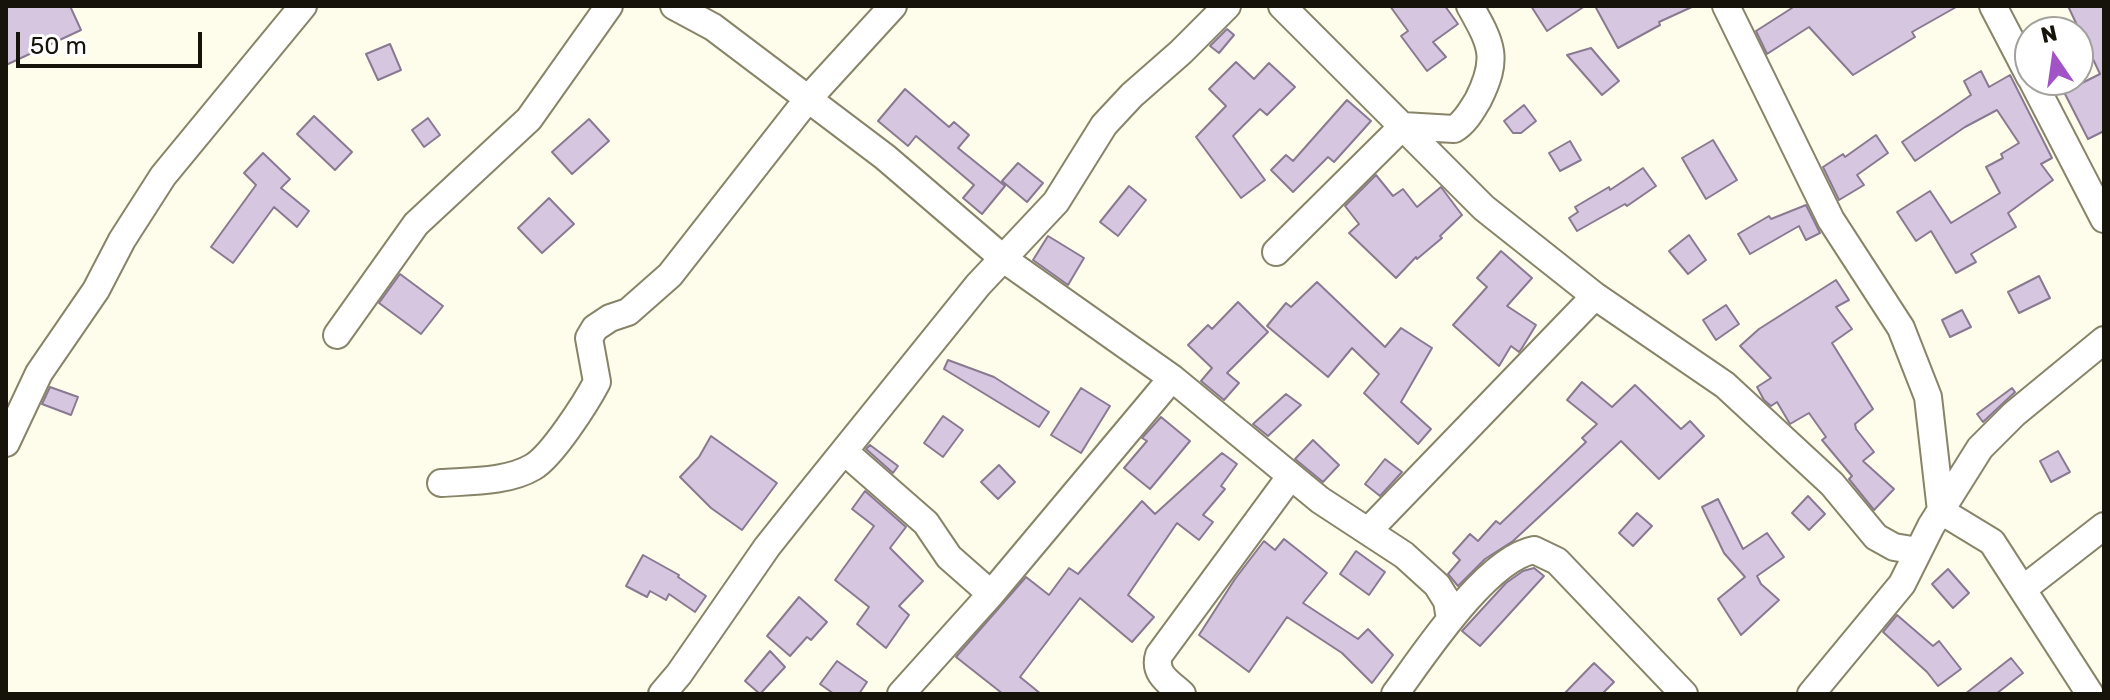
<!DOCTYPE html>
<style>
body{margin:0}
#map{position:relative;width:2110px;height:700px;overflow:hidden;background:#fefcea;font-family:Rubik,sans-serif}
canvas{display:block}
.frame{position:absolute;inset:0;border:8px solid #16140a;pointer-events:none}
.north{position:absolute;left:2014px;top:16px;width:80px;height:80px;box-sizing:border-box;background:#fff;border:2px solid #a2a19d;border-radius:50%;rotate:347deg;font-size:22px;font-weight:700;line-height:32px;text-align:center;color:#16140a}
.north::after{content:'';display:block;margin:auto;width:28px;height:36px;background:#a254c6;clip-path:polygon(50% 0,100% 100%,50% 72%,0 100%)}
.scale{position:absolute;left:16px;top:32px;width:186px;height:36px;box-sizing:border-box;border:4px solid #16140a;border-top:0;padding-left:10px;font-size:24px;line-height:28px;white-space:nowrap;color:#16140a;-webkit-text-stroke:6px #fff;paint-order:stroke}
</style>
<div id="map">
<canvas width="2110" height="700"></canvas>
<div class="frame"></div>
<div class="north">N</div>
<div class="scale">50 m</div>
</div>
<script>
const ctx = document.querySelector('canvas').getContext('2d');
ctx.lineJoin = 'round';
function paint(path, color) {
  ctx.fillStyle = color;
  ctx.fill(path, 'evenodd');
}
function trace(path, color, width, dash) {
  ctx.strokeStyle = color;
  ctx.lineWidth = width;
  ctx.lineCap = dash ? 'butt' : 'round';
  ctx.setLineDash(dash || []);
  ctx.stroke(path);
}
const building = new Path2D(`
 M6,6H70L81,30L6,65Z
 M1390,6H1445L1458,24L1433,42L1446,57L1427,71L1401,36L1408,31Z
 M1531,6H1585L1547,31Z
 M1595,6H1694L1659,22L1660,25L1618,48Z
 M1790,6H1958L1912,32L1915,37L1853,75L1809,27L1767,54L1756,31L1792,8Z
 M2068,6H2104V131L2088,139L2064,92L2100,74Z
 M1227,29L1234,35L1219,53L1210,46Z
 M390,44L401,70L378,80L366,54Z
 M1591,48L1619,81L1602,95L1567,55Z
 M1236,62L1254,79L1269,63L1295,87L1267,115L1260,109L1233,136L1265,180L1241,198L1196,137L1226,106L1209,89Z
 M1981,71L1989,87L2010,75L2052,158L2041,164L2053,180L2008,213L2016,227L1971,254L1976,262L1956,273L1931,231L1916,241L1897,212L1930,191L1951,223L2000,193L1986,167L2003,158L2001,154L2019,143L1997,110L1965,127L1915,161L1902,142L1971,95L1964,81Z
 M905,89L949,127L954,122L969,135L958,148L1005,186L982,214L963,198L974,185L916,136L908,146L878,121Z
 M1347,100L1371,121L1334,162L1328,157L1293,192L1271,170L1286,155L1293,161Z
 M1524,105L1536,121L1521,133H1513L1504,121Z
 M314,116L352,152L335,170L297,134Z
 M428,118L440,135L424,147L412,130Z
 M589,119L609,141L572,174L552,152Z
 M1876,135L1888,153L1857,175L1864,185L1839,200L1823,167L1843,154L1845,157Z
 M1713,140L1737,180L1706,199L1682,158Z
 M1570,141L1581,160L1560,171L1549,153Z
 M263,153L290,179L281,188L309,211L297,227L274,207L233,263L211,247L256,185L244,173Z
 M1018,163L1043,183L1027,202L1002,181Z
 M1643,168L1656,186L1627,206L1625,204L1577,231L1569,218L1578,212L1575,207L1609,187L1610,190Z
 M1376,175L1393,196L1403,189L1417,207L1441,187L1462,215L1440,236L1442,238L1417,259L1416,257L1396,278L1349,233L1359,224L1345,206Z
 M1129,186L1146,200L1118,236L1100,222Z
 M549,198L574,224L542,253L518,228Z
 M1806,205L1820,233L1806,240L1799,226L1750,254L1738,234L1769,216L1771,219Z
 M1689,235L1706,260L1688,274L1669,251Z
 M1048,236L1084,258L1068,285L1033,260Z
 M1501,251L1532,278L1507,306L1536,325L1522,348L1519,352L1511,346L1499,366L1453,325L1487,287L1477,278Z
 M400,274L443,306L421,334L379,303Z
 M2039,276L2050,298L2019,313L2008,292Z
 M1836,280L1849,300L1836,307L1852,329L1832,343L1873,409L1855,424L1856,429L1874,452L1863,461L1894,489L1874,510L1849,479L1852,476L1822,440L1826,437L1809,413L1790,424L1777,402L1771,406L1764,400L1757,387L1771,378L1740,346L1759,329Z
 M1317,282L1385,347L1401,328L1432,348L1401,402L1431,429L1418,444L1364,393L1379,374L1352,348L1328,377L1267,326L1286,303L1291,307Z
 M1238,302L1268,332L1227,373L1239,383L1224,400L1201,381L1212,368L1188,345L1208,325L1212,329Z
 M1726,305L1739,324L1716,340L1703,320Z
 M1962,310L1971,327L1950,337L1942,320Z
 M948,360L994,377L1049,412L1039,427L944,369Z
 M1582,382L1612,407L1635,385L1681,429L1690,421L1704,436L1659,479L1621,441L1513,541L1485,559L1458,586L1448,574L1460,560L1453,553L1470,534L1478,541L1496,521L1500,524L1586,442L1582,438L1597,424L1567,400Z
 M50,387L78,397L71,415L42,404Z
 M1081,388L1110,406L1081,453L1051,435Z
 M2012,388L2015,392L1983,422L1977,414Z
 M1286,394L1301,405L1268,436L1253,424Z
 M943,416L963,430L943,457L924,443Z
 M1161,417L1190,441L1150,489L1124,468L1147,441L1142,438Z
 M711,436L777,483L742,530L711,508L680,477L699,457Z
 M1313,440L1339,465L1323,482L1295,459Z
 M870,445L898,466L893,473L866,449Z
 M2058,451L2070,472L2051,482L2040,461Z
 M1222,453L1237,464L1221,486L1225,489L1203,515L1213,522L1199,540L1177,523L1128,595L1154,617L1132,642L1080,598L1020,677L1041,694H1003L956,657L1026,577L1049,595L1069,568L1078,574L1142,501L1155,514Z
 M1385,459L1402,472L1380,496L1365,484Z
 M999,465L1015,482L998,499L981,482Z
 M865,491L906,527L890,548L923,581L899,606L909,615L886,648L857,624L869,607L835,580L874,526L852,509Z
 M1808,496L1825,514L1809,530L1792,513Z
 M1718,499L1743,549L1767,533L1784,557L1757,576L1761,584L1779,600L1741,635L1718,599L1745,577L1724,553L1702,507Z
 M1637,513L1652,526L1633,546L1619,533Z
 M1284,539L1327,573L1303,603L1358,639L1368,629L1393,655L1372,683L1342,653L1287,617L1249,672L1199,635L1235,579L1264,541L1275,550Z
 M1356,551L1385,572L1369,595L1340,574Z
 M643,555L679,575L678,577L706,596L695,612L669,594L666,600L650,591L647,597L626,586Z
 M1534,568L1544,576L1480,646L1462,631L1506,583L1523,571Z
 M1948,569L1969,593L1953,608L1932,584Z
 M799,597L827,622L811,640L807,637L790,656L767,636Z
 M1897,615L1933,646L1939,641L1961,669L1938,686L1927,672L1883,632Z
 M770,651L785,667L760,694L745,681Z
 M2011,658L2023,673L1996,694H1965Z
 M837,661L867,682L859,694H834L820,684Z
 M1594,663L1614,682L1602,694H1564Z`);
paint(building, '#d7c6e0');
trace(building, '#897a92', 2);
const minor = new Path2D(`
 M674,6L713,27L885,157L1005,260L1172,378L1320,500L1404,555L1437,585L1447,601L1450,619
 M1282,6L1484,208L1595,296L1725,385L1832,484L1876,537L1894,547L1918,551
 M1726,6L1831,220L1901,328L1928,397L1941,511L1992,542L2090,694
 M1993,6L2030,77
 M2032,80L2104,219
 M1276,252L1403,126L1454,129C1465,123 1472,110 1478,100C1499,58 1492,45 1470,6
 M337,335L416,224L529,119L609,6
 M6,443L39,373L96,290L122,240L163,176L303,6
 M846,453L926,523L949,557L991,594L901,694
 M441,483C470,481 508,482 533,467C552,456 586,403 597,382L589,338L595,328L610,318L628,312L670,275L807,100L893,6
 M1369,530L1595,296
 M2023,589L2104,526
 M991,594L1172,378
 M662,694L679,674L767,547L802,503L978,285L1056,202L1104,125L1132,95L1181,52L1227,6
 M1182,694C1170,683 1153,674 1159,655L1290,477
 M1395,694C1423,656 1486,559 1534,550L1557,561L1684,694
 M1811,694L1902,584L1931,526L1980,448L2014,414L2104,340`);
trace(minor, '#878469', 30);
trace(minor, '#fff', 26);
</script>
